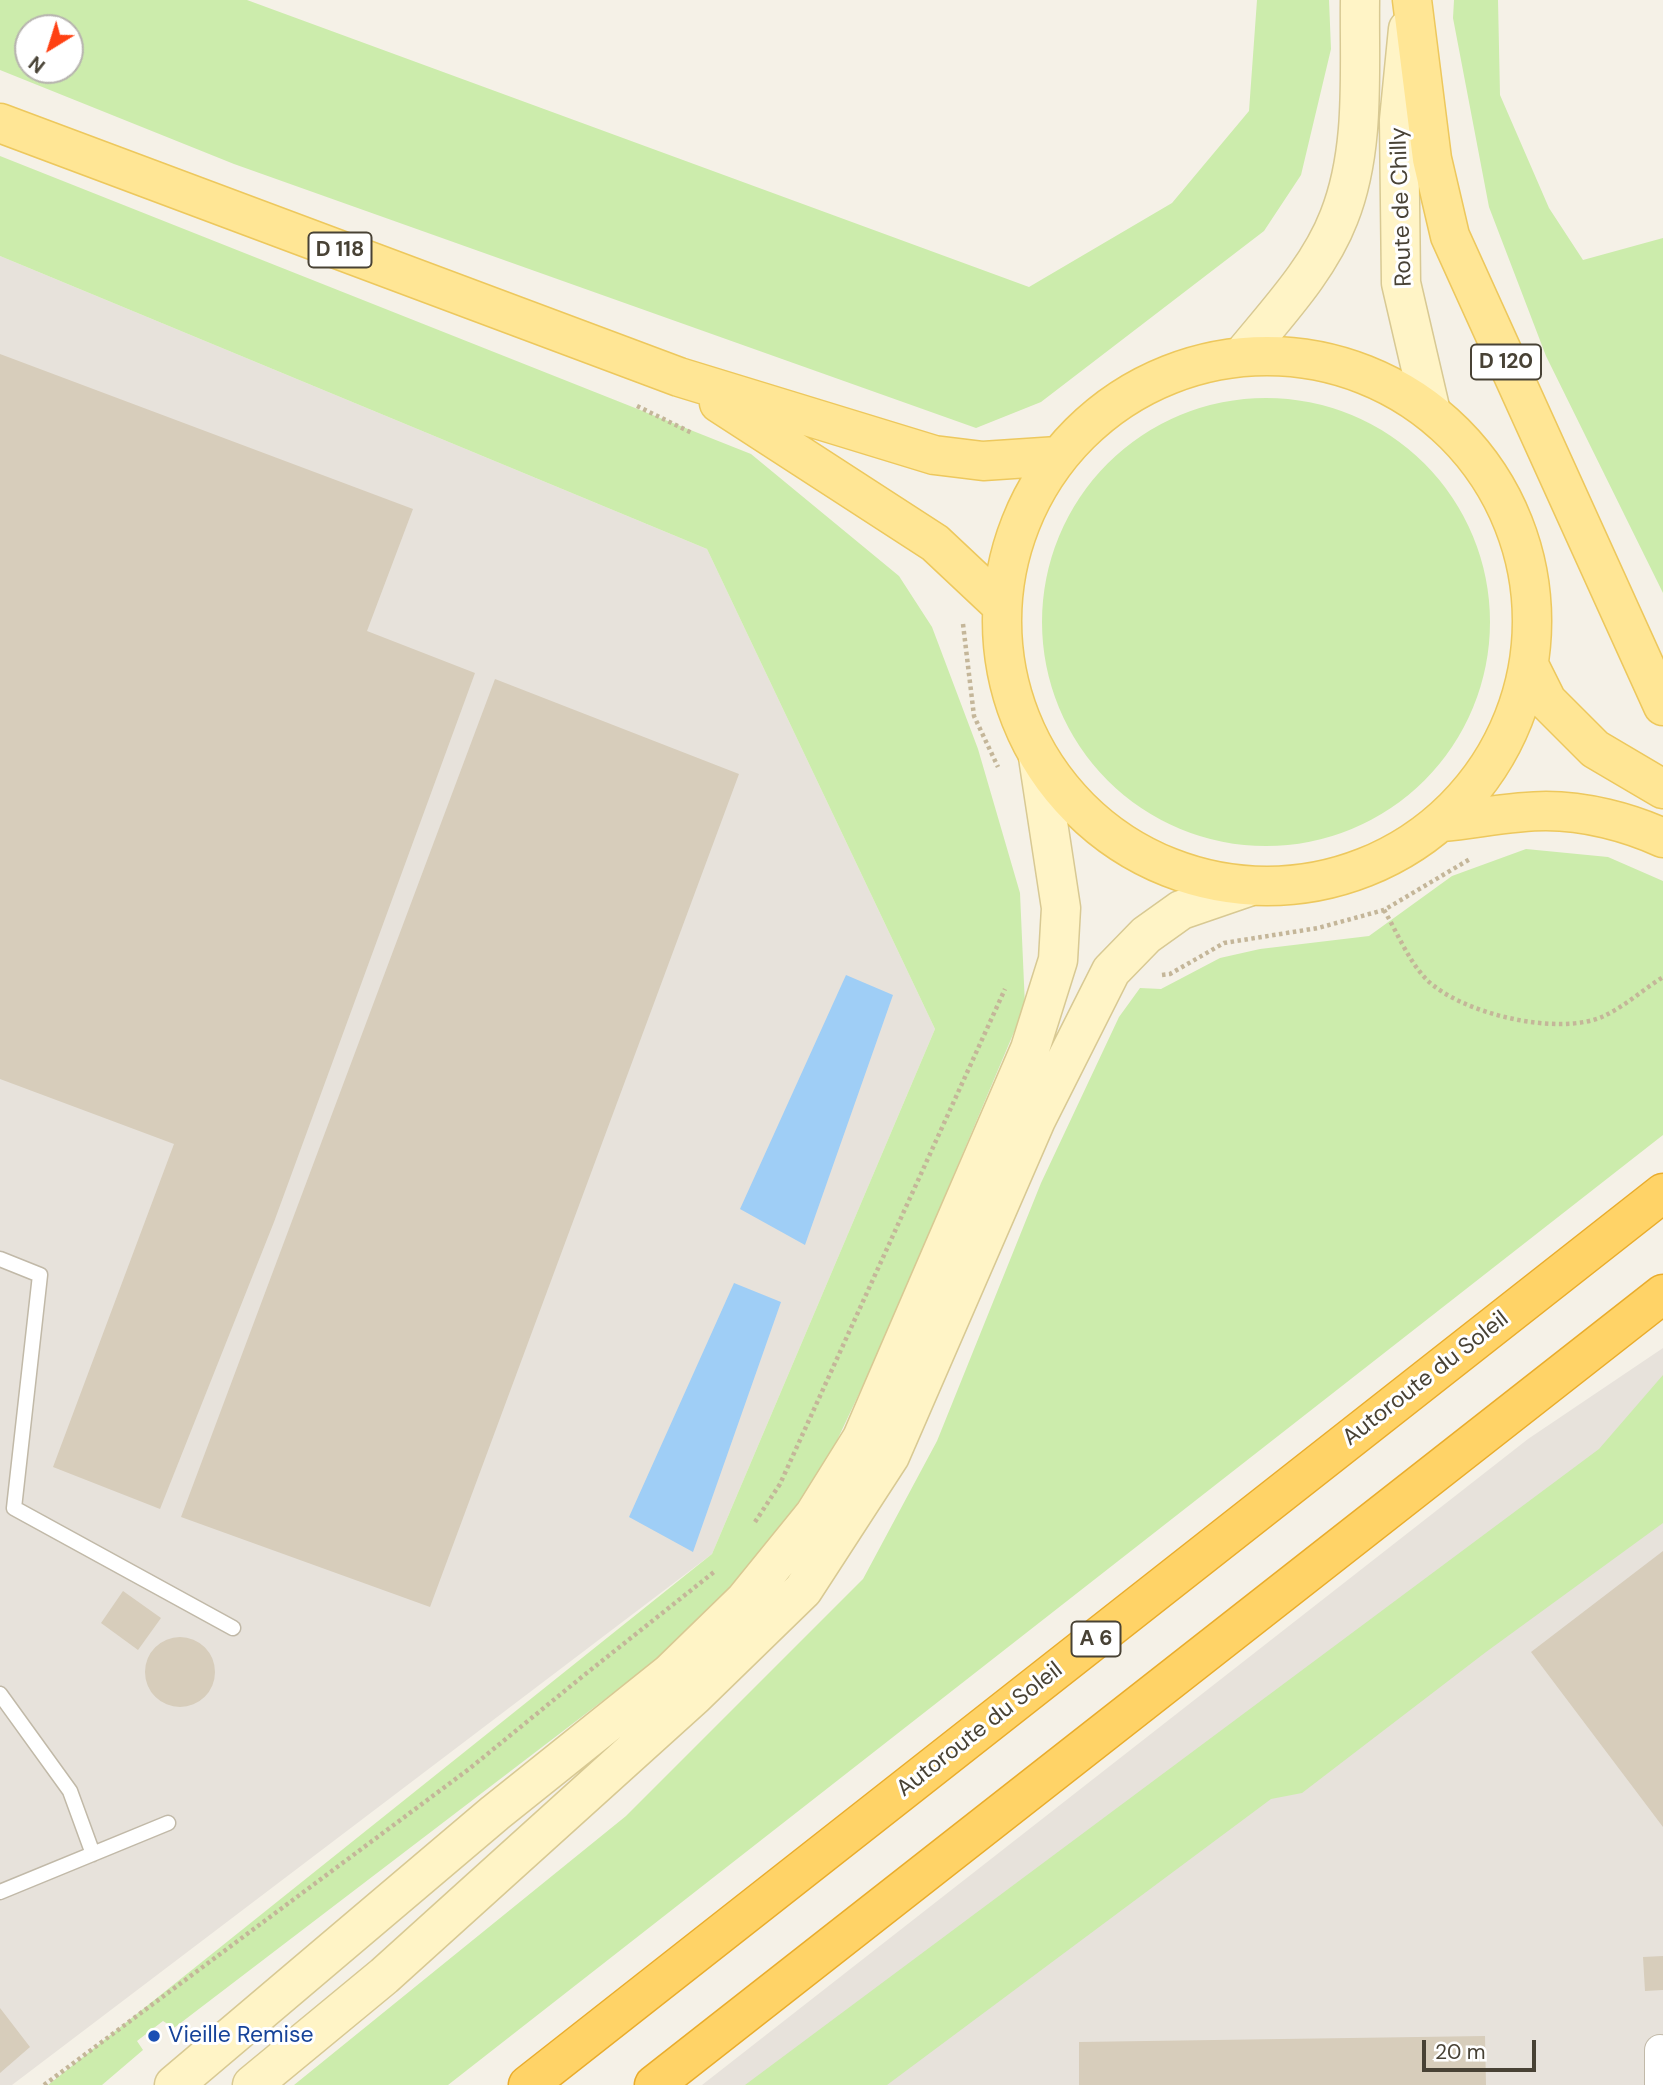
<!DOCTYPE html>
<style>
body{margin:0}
#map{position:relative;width:1663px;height:2085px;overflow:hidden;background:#f5f1e7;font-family:"DM Sans",sans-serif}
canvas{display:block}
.north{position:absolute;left:14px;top:14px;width:70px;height:70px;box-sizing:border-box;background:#fff;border:2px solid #b6b3ae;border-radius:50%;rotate:218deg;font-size:19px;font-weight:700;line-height:28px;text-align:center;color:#484235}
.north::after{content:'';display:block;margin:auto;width:24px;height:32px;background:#ff4113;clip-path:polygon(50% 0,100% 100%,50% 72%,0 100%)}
.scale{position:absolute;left:1422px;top:2040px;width:114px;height:32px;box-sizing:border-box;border:4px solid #484235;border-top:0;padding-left:9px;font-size:21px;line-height:24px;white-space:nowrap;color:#484235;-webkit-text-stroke:5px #fff;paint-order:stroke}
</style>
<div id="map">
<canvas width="1663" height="2085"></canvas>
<div class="north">N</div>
<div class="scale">20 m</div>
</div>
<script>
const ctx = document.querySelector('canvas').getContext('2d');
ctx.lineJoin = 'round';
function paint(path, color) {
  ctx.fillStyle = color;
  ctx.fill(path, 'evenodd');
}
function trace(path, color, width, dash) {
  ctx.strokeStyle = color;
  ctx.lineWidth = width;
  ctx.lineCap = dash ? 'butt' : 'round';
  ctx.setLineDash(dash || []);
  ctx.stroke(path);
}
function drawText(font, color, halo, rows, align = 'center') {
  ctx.font = font + ' "DM Sans",sans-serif';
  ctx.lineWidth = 6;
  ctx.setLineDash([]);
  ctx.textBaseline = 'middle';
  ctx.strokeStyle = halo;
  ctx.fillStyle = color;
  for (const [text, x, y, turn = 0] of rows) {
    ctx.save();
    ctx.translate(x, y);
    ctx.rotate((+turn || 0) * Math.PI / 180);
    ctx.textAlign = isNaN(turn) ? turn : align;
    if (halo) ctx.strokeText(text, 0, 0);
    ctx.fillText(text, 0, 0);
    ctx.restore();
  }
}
paint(new Path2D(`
 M0,256L707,549L935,1029L712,1554L12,2085H0Z
 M1663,1348V2085H702L1528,1439Z`), '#e7e2db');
paint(new Path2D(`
 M0,0H247L1029,287L1172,203L1249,111L1257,0H1329L1331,49L1301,175L1264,231L1041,402L976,428L234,164L0,70ZM28,28H70V70H28Z
 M1454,0H1498L1500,95L1549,208L1583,260L1663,238V593L1546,356L1489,207L1453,18Z
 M0,156L751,454L899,576L932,627L978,749L1020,893L1025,1006L881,1347L824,1468L752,1566L664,1654L174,2028L163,2021L137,2041L143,2050L102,2085H48L712,1554L935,1029L707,549L0,256Z
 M1042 622a224 224 0 1 1 448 0a224 224 0 1 1-448 0Z
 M1526,849L1608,857L1663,881V1135L448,2085H294L626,1816L863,1579L937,1441L1041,1183L1119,1017L1140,988L1161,989L1220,958L1260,949L1369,936L1452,876Z
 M1663,1375V1523L1486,1652L1302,1793L1271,1799L887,2085H745L1599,1449Z`), '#ccecac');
paint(new Path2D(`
 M846,975L893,995L805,1245L740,1209Z
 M734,1283L781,1302L693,1552L629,1517Z`), '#9fcef6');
paint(new Path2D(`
 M0,354L413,509L367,631L475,673L274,1222L160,1509L53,1467L174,1144L0,1079Z
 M495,679L739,774L430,1607L181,1517Z
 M1663,1551V1827L1531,1652Z
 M123,1591L161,1618L138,1650L101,1623Z
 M145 1672a35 35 0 1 1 70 0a35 35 0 1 1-70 0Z
 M1663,1956V1990L1645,1991L1643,1957Z
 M0,2008L30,2047L0,2073Z
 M1485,2036L1486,2085H1079V2042Z`), '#d7cdbb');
const lane = new Path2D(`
 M0,1259L40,1275L14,1508L233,1628
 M0,1694L70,1791L93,1854
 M0,1892L168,1823`);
const street = new Path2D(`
 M1660,2050V2085`);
const secondary = new Path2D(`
 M1408,29L1399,120L1401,283L1431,412
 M1242,356C1277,313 1319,269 1339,217C1366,149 1359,71 1360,0
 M174,2085L495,1813L670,1673L745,1600L814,1515L862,1438L1030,1049L1058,960L1061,908L1038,757
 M252,2085L384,1976L694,1696L803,1590L890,1456L1036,1120L1111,971L1146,935L1181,910L1248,887`);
const primary = new Path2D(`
 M1412,0L1432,159L1450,236L1663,706
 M0,123L679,377L934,455L983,461L1058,456
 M1002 621a265 265 0 1 1 530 0a265 265 0 1 1-530 0Z
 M719,403L935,543L1001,605
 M1530,667L1547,701L1595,749L1663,789
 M1442,822C1476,819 1512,811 1546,811C1585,811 1628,822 1663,838`);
const highway = new Path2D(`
 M528,2085L1663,1193
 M654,2085L1663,1294`);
trace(lane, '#c1b9a8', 17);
trace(street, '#c1b9a8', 32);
trace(secondary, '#d8c993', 41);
trace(primary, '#edc85d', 41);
trace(highway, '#e9ac2c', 41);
trace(new Path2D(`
 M637,406L692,433
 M963,624L974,716L998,767
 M1384,910C1397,932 1408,960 1426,979C1461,1014 1559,1037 1604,1016C1625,1006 1644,989 1663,977
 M1162,975L1170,974L1224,943L1318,928L1384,910L1470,859
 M755,1522L780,1484L1005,989
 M44,2085L469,1769L583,1676L714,1572`), '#c4b699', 4.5, [3.5, 3.5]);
trace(lane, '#fff', 14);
trace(street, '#fff', 30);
trace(secondary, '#fff4c6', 38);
trace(primary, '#ffe695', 38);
trace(highway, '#ffd367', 38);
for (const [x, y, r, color] of [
 [154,2036,7,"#1a4fb4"]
]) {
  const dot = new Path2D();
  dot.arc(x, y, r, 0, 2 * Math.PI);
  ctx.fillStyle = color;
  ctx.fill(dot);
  trace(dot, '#fff', 2.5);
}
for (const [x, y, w] of [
 [340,250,63],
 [1506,362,70],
 [1096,1639,49]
]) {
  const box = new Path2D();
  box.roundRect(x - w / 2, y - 17.5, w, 35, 5);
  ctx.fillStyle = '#fff';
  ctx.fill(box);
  trace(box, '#484235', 2);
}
drawText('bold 21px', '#484235', null, [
 ["D 118",340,250],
 ["D 120",1506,362],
 ["A 6",1096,1639]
]);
drawText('23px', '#484235', '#fff', [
 ["Route de Chilly",1402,207,-92],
 ["Autoroute du Soleil",1426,1379,-38],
 ["Autoroute du Soleil",980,1730,-38]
]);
drawText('23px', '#164399', '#fff', [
 ["Vieille Remise",168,2036]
], 'left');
</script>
